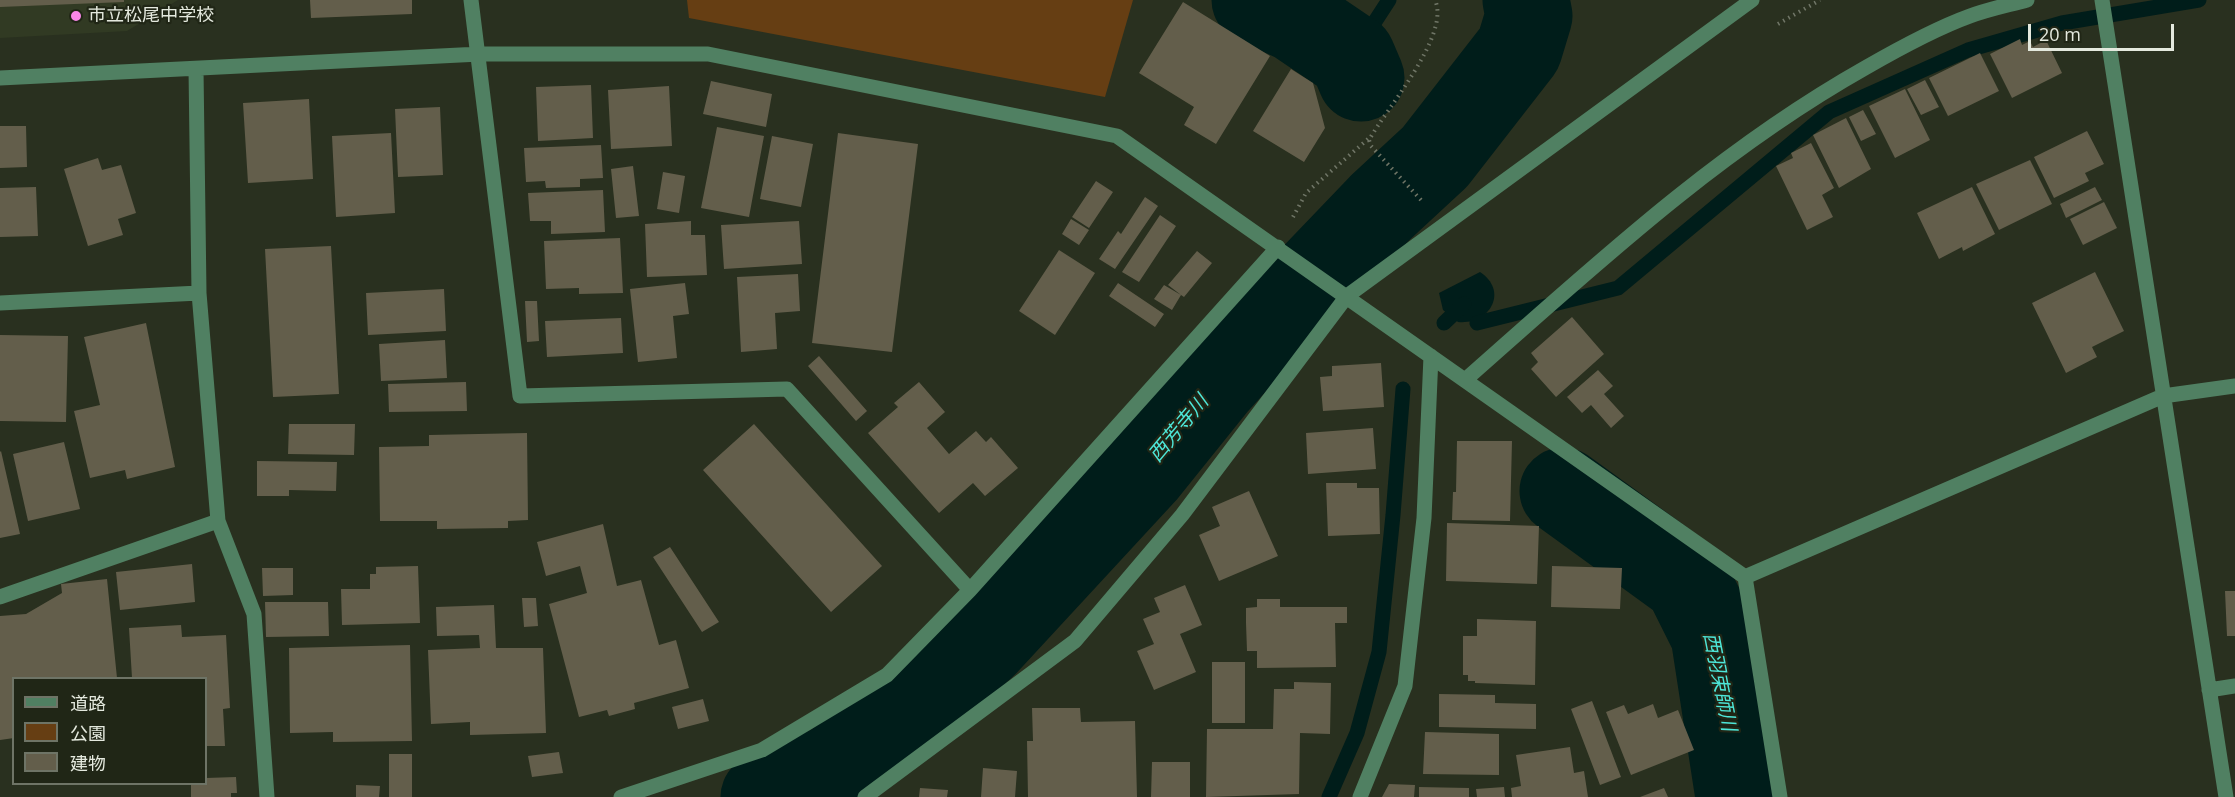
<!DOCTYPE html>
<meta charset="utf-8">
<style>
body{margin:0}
#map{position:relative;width:2235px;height:797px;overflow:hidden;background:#29301f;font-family:"Open Sans","Noto Sans JP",sans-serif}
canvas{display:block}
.legend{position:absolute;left:12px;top:677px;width:195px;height:108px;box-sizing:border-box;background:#202616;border:2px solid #6e7466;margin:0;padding:8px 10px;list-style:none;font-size:18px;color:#e4e9de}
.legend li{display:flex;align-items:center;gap:12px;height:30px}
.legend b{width:30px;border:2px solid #6e7466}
.scale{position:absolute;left:2028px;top:24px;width:146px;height:27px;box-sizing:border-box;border:3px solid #e4e9de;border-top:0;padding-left:8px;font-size:18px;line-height:21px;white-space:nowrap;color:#e4e9de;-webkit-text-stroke:4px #202616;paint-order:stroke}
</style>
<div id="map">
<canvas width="2235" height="797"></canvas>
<ul class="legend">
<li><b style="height:8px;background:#508062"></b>道路</li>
<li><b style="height:16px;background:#663e13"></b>公園</li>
<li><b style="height:16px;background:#635e4b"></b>建物</li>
</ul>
<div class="scale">20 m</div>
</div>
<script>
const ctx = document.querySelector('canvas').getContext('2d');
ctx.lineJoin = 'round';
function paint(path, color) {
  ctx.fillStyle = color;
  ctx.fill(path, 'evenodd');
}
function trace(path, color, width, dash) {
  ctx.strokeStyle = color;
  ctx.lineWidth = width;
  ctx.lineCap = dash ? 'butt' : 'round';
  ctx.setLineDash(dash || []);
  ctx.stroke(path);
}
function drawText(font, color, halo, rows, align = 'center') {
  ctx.font = font + ' "Open Sans","Noto Sans JP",sans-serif';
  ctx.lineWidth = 4.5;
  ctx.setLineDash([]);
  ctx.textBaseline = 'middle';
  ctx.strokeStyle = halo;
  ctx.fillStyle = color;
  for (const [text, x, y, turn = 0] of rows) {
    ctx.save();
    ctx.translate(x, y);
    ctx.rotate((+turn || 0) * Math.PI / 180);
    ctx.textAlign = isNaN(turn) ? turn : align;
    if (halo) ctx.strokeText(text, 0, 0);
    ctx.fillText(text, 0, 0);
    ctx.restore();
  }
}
paint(new Path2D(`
 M0,0H178L127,31L0,38Z`), '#313a23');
paint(new Path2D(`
 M687,0H1133L1105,97L689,18Z`), '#663e13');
paint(new Path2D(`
 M1480,272C1509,291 1490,325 1458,322L1443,310L1439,293Z`), '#001d1a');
trace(new Path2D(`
 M1352,57L1389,0
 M1444,323L1464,304
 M1477,323L1618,288L1829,112L1968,50L2062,23L2199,0
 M1329,797L1357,733L1379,652L1393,515L1403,389`), '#001d1a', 15);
trace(new Path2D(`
 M1255,0L1296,19L1352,57L1361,78
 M1563,491L1687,581L1714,635L1739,797
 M764,797L832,768L918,707L986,642L1144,471L1214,384L1265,328L1381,207L1435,157L1519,49L1529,16L1526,0`), '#001d1a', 87);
paint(new Path2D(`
 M0,0H124V2L0,7Z
 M310,0H412V14L311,18Z
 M1183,2L1270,56L1216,144L1184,125L1194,107L1139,73Z
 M2020,39L2022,45L2030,41L2033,47L2046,40L2062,73L2012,98L1990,54Z
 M1980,53L1999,91L1948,116L1929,78Z
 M1291,69L1313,83L1325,128L1304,162L1253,131Z
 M1925,80L1939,107L1921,115L1907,89Z
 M711,81L772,94L766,127L703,114Z
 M591,85L593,138L538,141L536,87Z
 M669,86L672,146L611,149L608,90Z
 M1905,89L1930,140L1895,158L1869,106Z
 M309,99L313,179L248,183L243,103Z
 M440,107L443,175L398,177L395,109Z
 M1863,110L1876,134L1861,141L1849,117Z
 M1846,118L1871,169L1839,188L1813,135Z
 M0,126H26L27,167L0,168Z
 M717,127L764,136L749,217L701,208Z
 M2087,131L2104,164L2085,173L2089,181L2054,198L2034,157Z
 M391,133L395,213L336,217L332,136Z
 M838,133L918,144L892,352L812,343Z
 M772,136L813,144L801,207L760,199Z
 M1811,143L1834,188L1822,195L1833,217L1807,230L1776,166L1793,158L1791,153Z
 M601,145L603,178L580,179V187L546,188L545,181L526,182L524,148Z
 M98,158L102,170L121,165L136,213L118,219L123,235L88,246L64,169Z
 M2030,160L2052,204L1999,230L1976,184Z
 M633,166L639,216L616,218L611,169Z
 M663,172L685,176L679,213L657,209Z
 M1096,181L1113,192L1089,228L1072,217Z
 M36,187L38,236L0,237V188Z
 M1972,187L1995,234L1963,251L1962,247L1939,259L1917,213Z
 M2095,187L2102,200L2066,218L2060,204Z
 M603,190L605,232L551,234V221H530L528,193Z
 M1145,197L1158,206L1115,269L1099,259L1118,231L1121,234Z
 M2104,202L2117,228L2083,245L2070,219Z
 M1160,215L1176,226L1139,282L1122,272Z
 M1071,219L1089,230L1079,245L1062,234Z
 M691,221V235H705L707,275L647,277L645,224Z
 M799,221L802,264L724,269L721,225Z
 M620,238L623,293L579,294V288L546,289L544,241Z
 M331,246L339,394L273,397L265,249Z
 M1059,250L1095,273L1055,335L1019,311Z
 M1197,251L1212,263L1184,297L1181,295L1172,310L1154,299L1164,285L1181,295L1168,285Z
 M2095,272L2124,331L2092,347L2097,357L2066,373L2032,303Z
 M798,274L800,311L775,313L777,349L741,352L737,277Z
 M685,283L689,314L673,316L677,358L638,362L630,289Z
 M1118,283L1164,314L1155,327L1109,296Z
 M444,289L446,331L368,335L366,293Z
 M525,301H537L539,341L527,342Z
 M1572,317L1604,354L1556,397L1531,369L1538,362L1531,353Z
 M621,318L623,353L547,357L545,321Z
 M146,323L175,467L127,479L125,470L90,478L74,411L100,405L84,337Z
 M0,335L68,336L66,422L0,421Z
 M445,340L447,378L381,381L379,344Z
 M819,356L867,411L856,421L808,366Z
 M1381,363L1384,407L1323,411L1320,377L1332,376V366Z
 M1598,370L1613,386L1604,394L1624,416L1611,428L1591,405L1582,413L1567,397Z
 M466,382L467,411L389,412L388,384Z
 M919,382L945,412L927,428L949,454L976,431L986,442L991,437L1018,468L985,496L973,483L939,513L868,433L898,407L894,403Z
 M289,424H355L354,455L288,454Z
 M754,424L882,566L831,612L703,470Z
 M1373,428L1376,469L1308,474L1306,433Z
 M527,433L528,520L508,521V528L437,529V521H380L379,447L429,446V435Z
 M1457,441H1512L1510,521L1452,520L1453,492H1456Z
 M64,442L80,509L28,521L13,454Z
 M1,451L20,534L0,538V452Z
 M257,461L337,462L336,491L289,490V496H257Z
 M1326,483H1357V488H1379L1380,534L1328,536Z
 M1249,491L1278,556L1219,581L1199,535L1220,526L1212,507Z
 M1447,523L1539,526L1537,584L1446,581Z
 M603,524L617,586L641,580L659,645L676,640L689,688L634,703L635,709L609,716L607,710L579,717L549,604L587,593L580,566L546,576L537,542Z
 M670,547L719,622L702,632L653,557Z
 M192,564L195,602L120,610L116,572Z
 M418,566L420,623L342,625L341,589H370V574H376V567Z
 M1552,566L1622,568L1620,609L1551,607Z
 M262,568H293V595L263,596Z
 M107,579L117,678H14V738L0,740V616L26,614L62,593L61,584Z
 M1185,585L1202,625L1180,634L1196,672L1154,690L1137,651L1154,644L1143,619L1160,612L1154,598Z
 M2225,591H2235V636H2227Z
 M522,598H536L538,626L524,627Z
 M1257,599H1280V607H1347V623H1335L1336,667L1257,668V651H1247L1246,623V608L1257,607Z
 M265,602H328L329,636L266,637Z
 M494,605L496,648H543L546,733L470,735V722L431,724L428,650L480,648L479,635L437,636L436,607Z
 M1477,619L1536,621L1535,685L1475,683V681H1468V675H1463V636H1477Z
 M181,625L182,637L226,635L230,708L223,709L225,746H206V678H132L129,628Z
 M410,645L412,741L333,742V732L290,733L289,648Z
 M1212,662H1245V723H1212Z
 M1294,682L1331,683L1330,734L1300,733L1299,794L1206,797L1207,729H1273L1274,689H1294Z
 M1439,694L1495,695V703L1536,704V729L1439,727Z
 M703,699L709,721L678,729L672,707Z
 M1592,701L1621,777L1600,785L1571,709Z
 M1653,704L1658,718L1678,710L1694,750L1631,775L1606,712L1624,705L1628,714Z
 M1032,708H1080L1081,722L1135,721L1137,797H1028L1027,741H1033Z
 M1425,732L1499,734V775L1423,774Z
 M1570,747L1574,773L1584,771L1588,797H1512L1511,788L1521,786L1516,755Z
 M559,752L563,773L532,777L528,756Z
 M389,754H412V797H389Z
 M1152,762H1190V797H1151Z
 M983,768L1017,771L1015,797H981Z
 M236,777L237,793H231V797H191V784H206V778Z
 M1389,784L1415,785L1414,797H1382Z
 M356,785L380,786L379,797H356Z
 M1419,787L1469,788V797H1419Z
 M1504,787L1505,797H1477L1476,789Z
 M920,788L948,790L947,797H919Z
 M1664,788L1668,797H1640Z`), '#635e4b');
trace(new Path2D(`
 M1778,24L1820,0
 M1421,200L1371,146L1369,140C1386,109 1451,35 1435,0
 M1293,217L1306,193L1368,139`), '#707667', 4, [1.5, 4.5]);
trace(new Path2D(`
 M471,0L520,396L787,389L970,590
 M2102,0L2226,797
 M196,69L199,293L218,521L254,614L267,797
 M0,78L480,54H708L1117,136L1745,577L1780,797
 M0,303L199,293
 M1465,380C1592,268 1716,152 1865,68C1898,49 1934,29 1970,16C1989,9 2009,5 2027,0
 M1745,577L2163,396L2235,386
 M0,597L218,521
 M2209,690L2235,686
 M621,797L762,750L887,675L970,590L1278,247
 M865,797L1075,641L1182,515L1347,296L1752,0
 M1360,797L1405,686L1424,518L1431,356`), '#508062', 15);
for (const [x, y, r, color] of [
 [76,16,6,"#f987e8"]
]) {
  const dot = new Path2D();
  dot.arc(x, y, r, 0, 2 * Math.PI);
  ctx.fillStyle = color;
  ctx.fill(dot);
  trace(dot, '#202616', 2);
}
drawText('18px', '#e4e9de', '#202616', [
 ["市立松尾中学校",88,16]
], 'left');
drawText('italic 20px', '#4de6d8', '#202616', [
 ["西芳寺川",1179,429,-50],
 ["西羽束師川",1719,682,79]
]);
</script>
